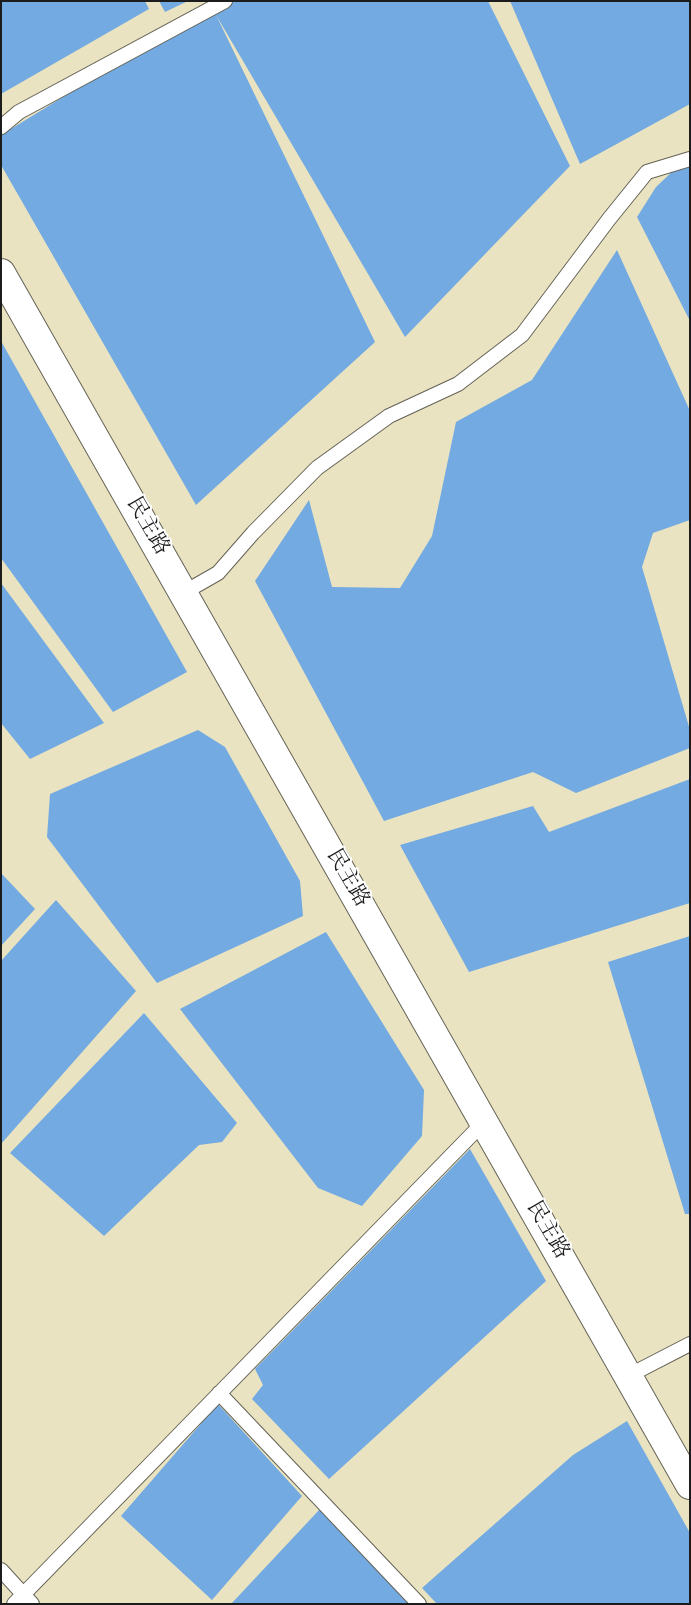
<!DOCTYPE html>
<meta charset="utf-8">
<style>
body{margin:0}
#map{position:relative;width:691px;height:1605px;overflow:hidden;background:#eae3c1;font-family:"Sorts Mill Goudy",serif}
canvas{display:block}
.frame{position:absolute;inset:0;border:2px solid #1c1c1c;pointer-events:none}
</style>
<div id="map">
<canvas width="691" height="1605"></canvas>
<div class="frame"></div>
</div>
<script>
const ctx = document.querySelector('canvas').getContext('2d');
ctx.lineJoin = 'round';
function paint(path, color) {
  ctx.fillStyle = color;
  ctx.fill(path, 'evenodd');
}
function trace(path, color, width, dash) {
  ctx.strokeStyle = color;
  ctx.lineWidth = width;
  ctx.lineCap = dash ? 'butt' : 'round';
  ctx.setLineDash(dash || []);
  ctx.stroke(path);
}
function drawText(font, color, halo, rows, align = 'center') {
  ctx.font = font + ' "Sorts Mill Goudy","Noto Serif TC",serif';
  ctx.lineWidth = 4;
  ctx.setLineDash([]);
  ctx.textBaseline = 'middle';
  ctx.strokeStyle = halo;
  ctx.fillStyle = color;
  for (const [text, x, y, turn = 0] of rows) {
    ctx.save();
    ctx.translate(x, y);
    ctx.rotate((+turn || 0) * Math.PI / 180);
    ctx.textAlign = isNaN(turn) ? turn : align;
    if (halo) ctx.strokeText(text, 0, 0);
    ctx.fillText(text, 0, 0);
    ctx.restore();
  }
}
paint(new Path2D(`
 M1,1H145L149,9L1,94Z
 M159,1H188L165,12Z
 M224,1H488L570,166L405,337L216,15L375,342L196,505L1,165V135L212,6Z
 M510,1H690V104L580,164Z
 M690,165V321L637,217L656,187L676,168Z
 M617,250L690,411V520L653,533L642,567L690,730V748L576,793L533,772L384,821L255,581L309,500L332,587L400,588L432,536L456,422L532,380Z
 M1,341L187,672L113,712L1,558Z
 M1,583L104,723L30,759L1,723Z
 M198,730L225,747L300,881L303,916L157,983L47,837L50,794Z
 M690,779V903L469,972L400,845L533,806L549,832Z
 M1,873L35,909L1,946Z
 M56,900L136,991L1,1144V961Z
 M326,932L424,1090L422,1136L362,1206L318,1188L180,1009Z
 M690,936V1214H685L608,962Z
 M144,1013L237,1123L222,1142L199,1145L104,1236L10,1153Z
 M470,1149L546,1281L329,1479L252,1399L263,1385L255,1369Z
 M218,1404L302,1496L212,1600L121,1516Z
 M627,1421L690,1533V1604H437L422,1588L573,1455Z
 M320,1509L412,1604H231Z`), '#72aae1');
const service = new Path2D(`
 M1,127L19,112L225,1
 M183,593L218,573L253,533L317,468L389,416L458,384L522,335L609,219L647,172L690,159
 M628,1376L690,1344
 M219,1393L419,1604
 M1,1570L32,1604
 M14,1604L484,1122`);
const tertiary = new Path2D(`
 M1,273L690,1485`);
trace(service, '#646256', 16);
trace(tertiary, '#646256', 30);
trace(service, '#fff', 14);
trace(tertiary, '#fff', 28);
drawText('21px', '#1c1c1c', '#fff', [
 ["民主路",146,527,60],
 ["民主路",346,879,60],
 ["民主路",546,1231,60]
]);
</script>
